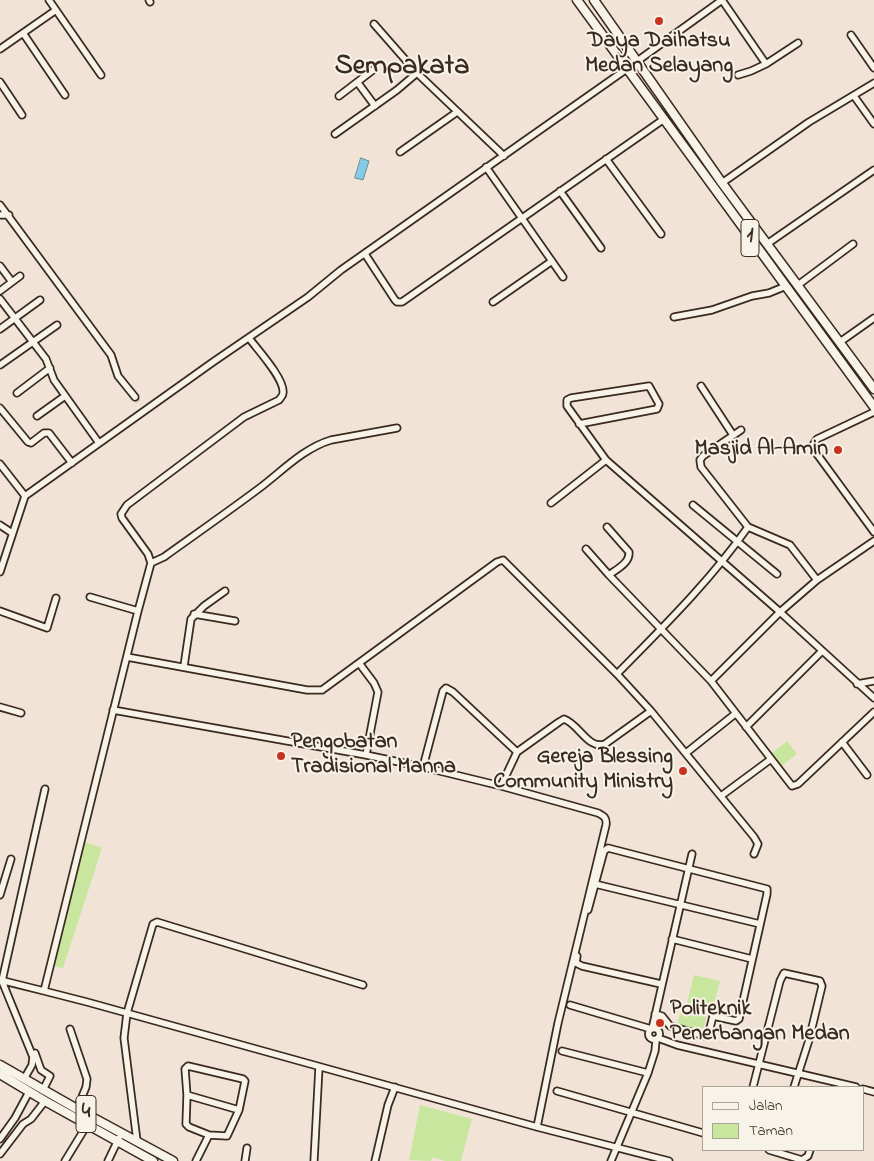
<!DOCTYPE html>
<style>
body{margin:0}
#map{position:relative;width:874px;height:1161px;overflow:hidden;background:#f1e4d6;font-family:"Indie Flower",sans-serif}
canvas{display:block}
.legend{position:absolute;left:702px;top:1086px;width:162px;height:65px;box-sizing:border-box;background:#f7f3e8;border:1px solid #aca397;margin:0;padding:6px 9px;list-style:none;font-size:15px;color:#3b2a1e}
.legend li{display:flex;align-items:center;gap:10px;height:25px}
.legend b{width:25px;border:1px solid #aca397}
</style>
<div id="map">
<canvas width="874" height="1161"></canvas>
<ul class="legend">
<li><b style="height:6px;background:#f7f3e8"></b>Jalan</li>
<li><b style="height:14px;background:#c8e69e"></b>Taman</li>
</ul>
</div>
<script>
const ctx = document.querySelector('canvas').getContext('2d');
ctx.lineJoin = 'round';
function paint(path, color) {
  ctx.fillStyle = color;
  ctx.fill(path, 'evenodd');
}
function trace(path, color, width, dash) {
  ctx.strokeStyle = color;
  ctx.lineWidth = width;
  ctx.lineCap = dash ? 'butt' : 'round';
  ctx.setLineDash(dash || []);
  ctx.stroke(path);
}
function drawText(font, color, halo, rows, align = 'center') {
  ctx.font = font + ' "Indie Flower",sans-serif';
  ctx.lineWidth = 4;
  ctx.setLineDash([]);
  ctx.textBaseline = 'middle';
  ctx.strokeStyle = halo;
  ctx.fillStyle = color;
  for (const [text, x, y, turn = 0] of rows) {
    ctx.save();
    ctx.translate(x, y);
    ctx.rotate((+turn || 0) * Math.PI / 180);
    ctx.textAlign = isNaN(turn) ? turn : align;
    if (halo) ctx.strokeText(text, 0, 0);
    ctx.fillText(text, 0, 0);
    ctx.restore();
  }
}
paint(new Path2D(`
 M787,741L797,754L778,769L768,756Z
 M82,841L102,848L63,968L52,966Z
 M694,975L720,981L711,1014L686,1007Z
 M681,1011L706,1017L703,1031L677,1025Z
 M420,1105L472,1119L461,1161H445L432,1157L431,1161L409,1160Z`), '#c8e69e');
const water = new Path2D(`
 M361,158L369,161L363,180L355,178Z`);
paint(water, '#84cce5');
trace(water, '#678b95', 1);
trace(new Path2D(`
 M135,397L140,404`), '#cdbfb1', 5.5, [5.5, 3]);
const minor = new Path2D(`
 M49,0L101,75
 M149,0L150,2
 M722,0L766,64L798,43
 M374,24L417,73L504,156
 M23,33L65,95
 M851,35L874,68
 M0,49L56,10
 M636,62L722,0
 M738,75L751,71L766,64
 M0,82L22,115
 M358,83L375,106
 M339,96L373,70
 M854,96L874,124
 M335,134L397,90L417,73
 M400,152L457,112
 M606,159L661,234
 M486,167L563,277
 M722,183L809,122L874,83
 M560,191L601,248
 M0,205L111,355L118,376L135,397
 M0,215H9
 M767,244L874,170
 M365,254L395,300L397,302H402L664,119
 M0,266L12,282
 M798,285L853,244
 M0,291L20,276
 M0,299L46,359L54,380L99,443
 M493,302L552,261
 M674,317L712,310L752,296L769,293L786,286
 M0,329L40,300
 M249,338C257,349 285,379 283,393C283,396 281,397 279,400L244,417L127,505L121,514L122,518L148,554L151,563L138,611L44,991L87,1002L537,1127L669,1161
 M840,342L874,318
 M0,365L57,325
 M701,386L733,435
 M17,393L50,368
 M0,408L28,442L31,443L44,433H49L72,463
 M874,412L817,439L813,445L814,450L874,532
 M37,416L65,396
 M579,424L657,409L659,404L649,386L571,398L567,400V406L606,460L780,612L874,698
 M741,430L703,456L700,460L701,467L748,527L790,545L817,580
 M0,464L25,496
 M551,503L606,460
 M693,505L777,574
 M0,525L12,533
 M607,527L629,552C630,563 617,569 609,575
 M586,549L609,575L711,681L792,786L798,784L874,712
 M151,563L164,557C196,534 229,511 261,487C282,471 304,448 331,440L397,428
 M0,572L25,496L213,362L308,297L341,270L628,68
 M90,597L138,611
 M0,611L47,628L56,598
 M194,614L235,621
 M127,657L307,690H322L497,562L503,560L617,674L651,711L754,837L758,844L754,854
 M359,663L374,683L378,692L366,755
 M184,666L191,619L204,606L225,591
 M617,674C663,627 710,581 748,527
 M711,681L780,612L817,580L874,541
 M857,684L874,681
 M0,707L21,713
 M113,710L366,755L423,767L501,786L598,813C604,816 607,818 606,825L558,1023L537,1127
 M746,727L822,651
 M842,742L867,775
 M686,753L735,714
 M423,767L443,691L446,688L453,692L517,752
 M501,786L517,752L559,722L564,719C579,724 588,750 605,744L651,711
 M721,796L771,759
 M595,884L760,924
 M0,895L11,859
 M588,910L604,851L608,848L767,889V894L739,1019L736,1021L713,1016L709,1032L705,1036L670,1026L662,1016L655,1014
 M672,939L752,959
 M577,956L576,963L582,966L661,984
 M0,980L44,991
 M570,1005L651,1029
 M648.5 1034a5.5 5.5 0 1 1 11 0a5.5 5.5 0 1 1-11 0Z
 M70,1029L87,1079L86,1087L77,1109
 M652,1029L692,854
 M658,1038L677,1045L856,1087
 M562,1051L648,1073
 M35,1053L41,1070L50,1076L43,1090
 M24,1079L32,1065L33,1057L2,981L45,789
 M753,1087L780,981L784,973L820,981L822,986L809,1040L794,1087
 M863,1089L874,1092
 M557,1091L703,1133
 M187,1095L239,1110
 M0,1139L15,1118L29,1092
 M137,1141L124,1038L127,1013L153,924L157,922L363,985
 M769,1150L802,1160L808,1156L810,1150
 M0,1154L23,1124L31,1119L45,1101
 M65,1161L87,1125
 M108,1161L119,1138
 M196,1161L209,1135L189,1127L186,1124L187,1095L185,1069L188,1066L243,1079L245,1081L239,1110L227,1136L209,1135
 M245,1161L247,1148
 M314,1161L319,1067
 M375,1161L388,1105L395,1087
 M611,1161L648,1073L655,1051L656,1040`);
const highway = new Path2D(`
 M577,0L874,407
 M594,0L722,183L874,389
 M0,1065L77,1109L173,1161
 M0,1074L45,1101L153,1161`);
trace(minor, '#3b2a1e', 9);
trace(highway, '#3b2a1e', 11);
trace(minor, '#f7f3e8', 5.5);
trace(highway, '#f7f3e8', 8);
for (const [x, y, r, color] of [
 [659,21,5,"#c8321e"],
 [838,450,5,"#c8321e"],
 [281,756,5,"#c8321e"],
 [683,771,5,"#c8321e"],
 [660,1023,5,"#c8321e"]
]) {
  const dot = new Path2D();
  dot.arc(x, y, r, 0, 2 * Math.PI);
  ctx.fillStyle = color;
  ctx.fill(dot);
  trace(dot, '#f7f3e8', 2);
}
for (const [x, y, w] of [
 [750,238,18],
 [86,1114,20]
]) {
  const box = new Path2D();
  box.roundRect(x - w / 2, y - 18.5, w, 37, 4);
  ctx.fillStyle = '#f7f3e8';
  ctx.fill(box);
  trace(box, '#3b2a1e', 1);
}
drawText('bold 21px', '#3b2a1e', null, [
 ["1",750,238],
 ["4",86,1114]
]);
drawText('bold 22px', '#3b2a1e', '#f7f3e8', [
 ["Daya Daihatsu",659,42,"center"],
 ["Medan Selayang",659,67,"center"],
 ["Masjid Al-Amin",828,450],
 ["Pengobatan",291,743,"left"],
 ["Tradisional Manna",291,768,"left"],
 ["Gereja Blessing",673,758],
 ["Community Ministry",673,783],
 ["Politeknik",670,1010,"left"],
 ["Penerbangan Medan",670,1035,"left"]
], 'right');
drawText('bold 28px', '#3b2a1e', '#f7f3e8', [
 ["Sempakata",402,68]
]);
</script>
